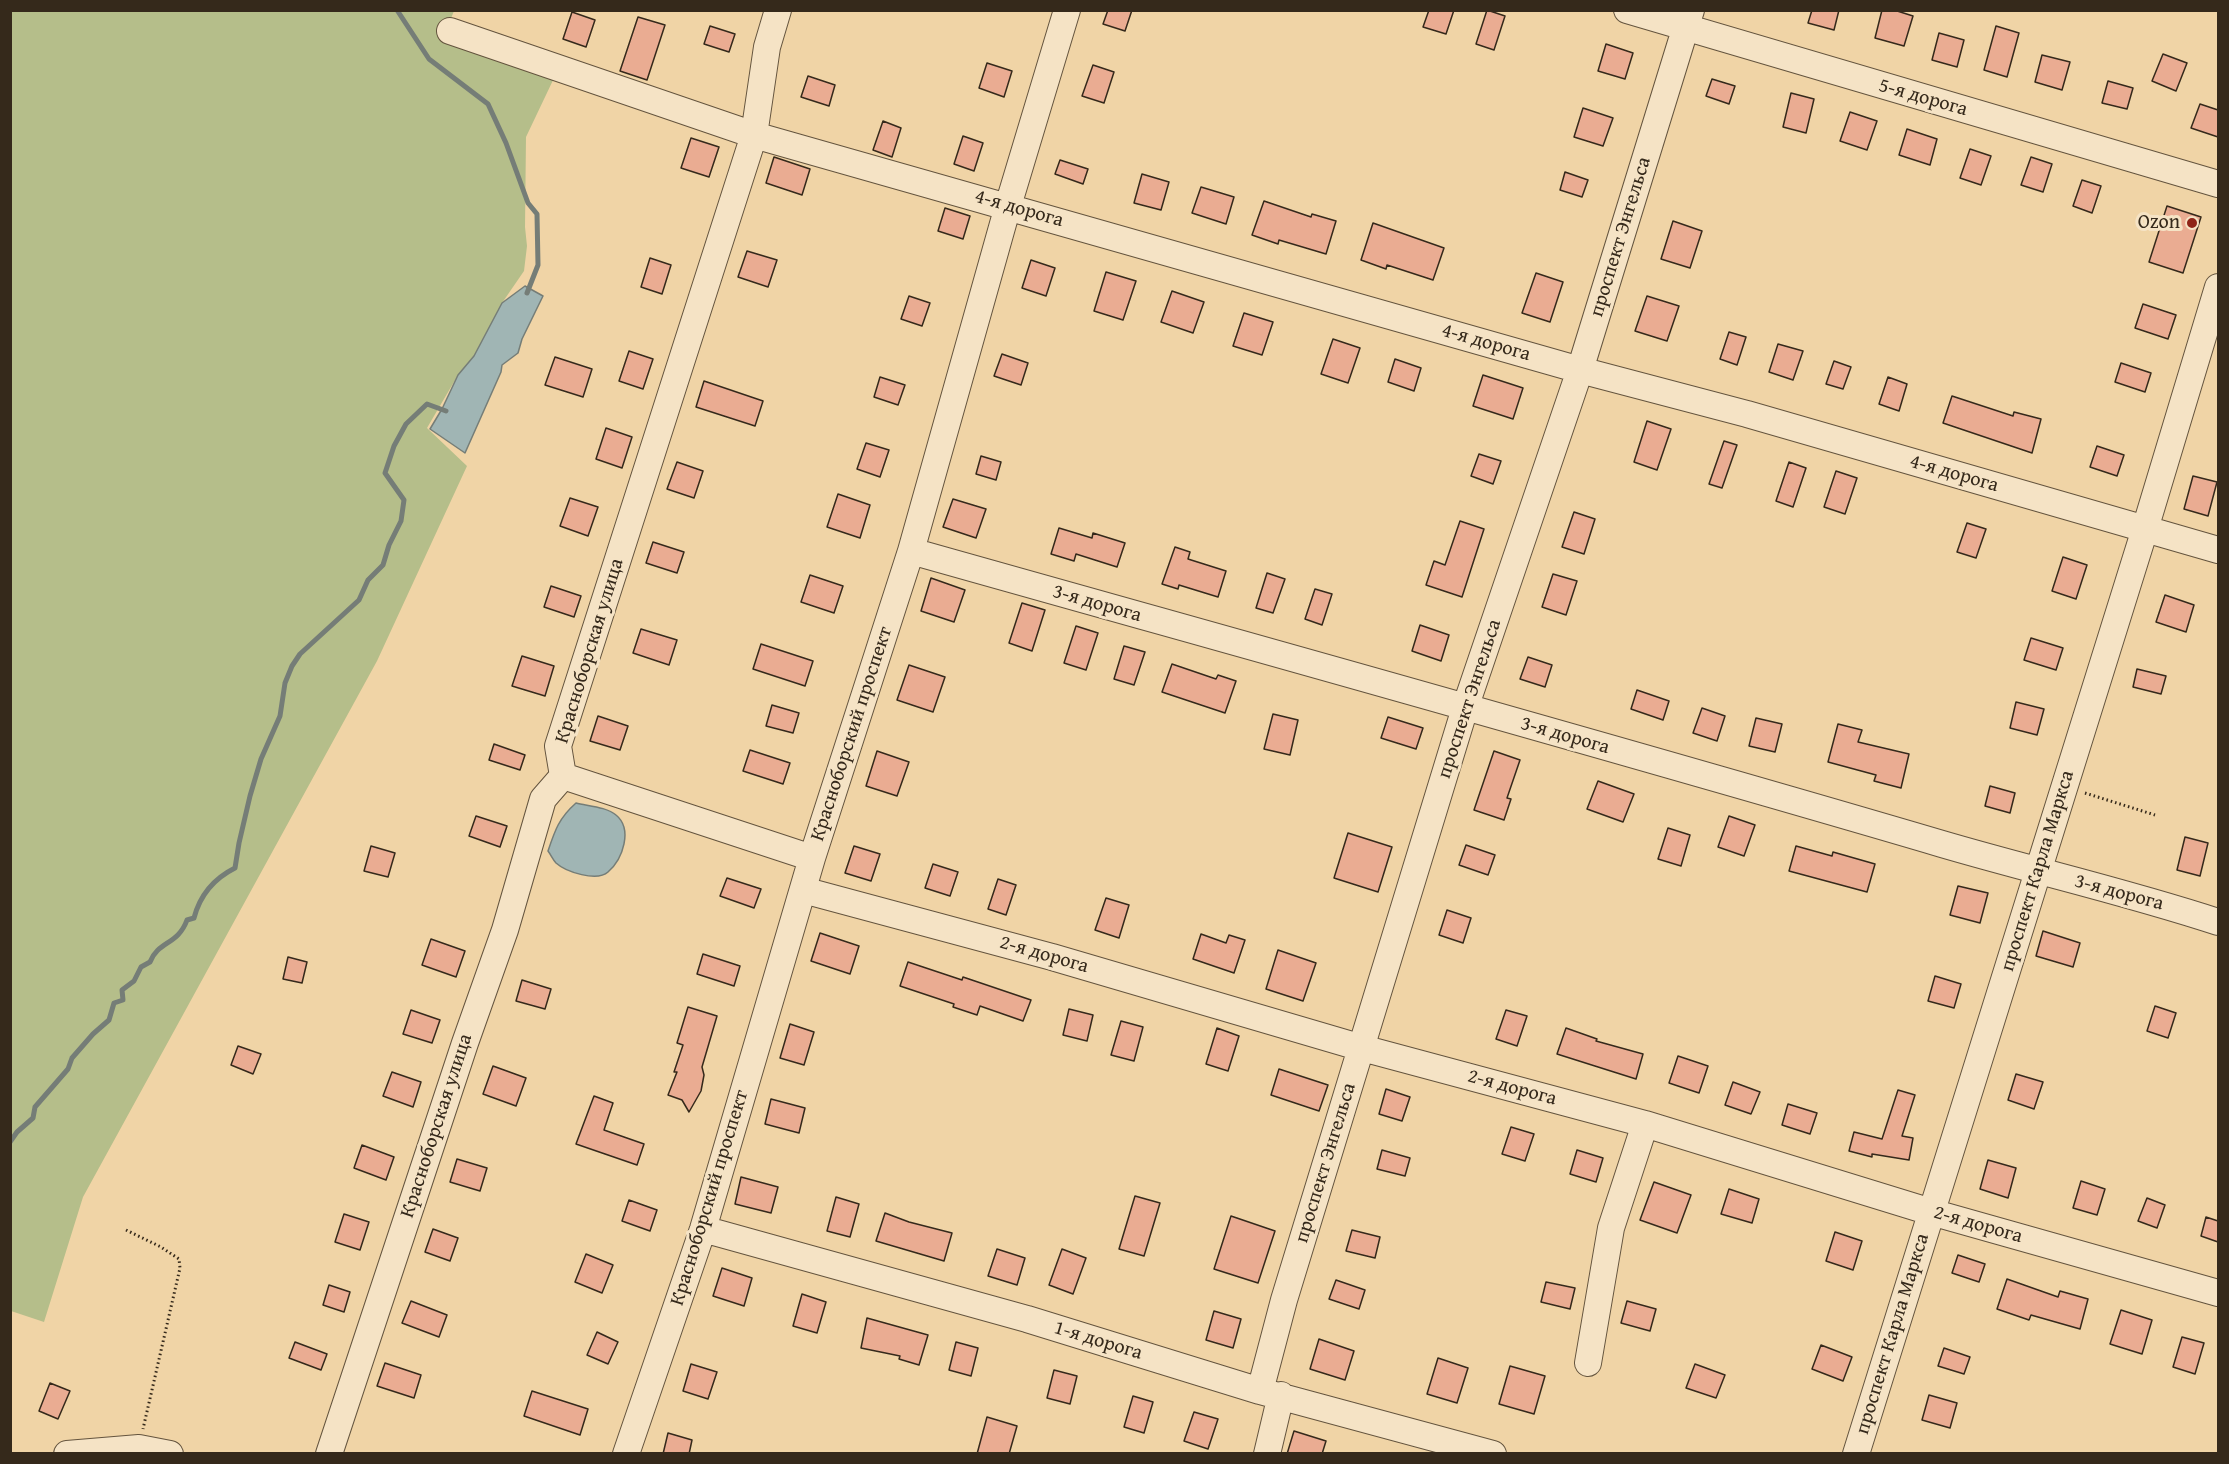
<!DOCTYPE html>
<meta charset="utf-8">
<style>
body{margin:0}
#map{position:relative;width:2229px;height:1464px;overflow:hidden;background:#f0d4a6;font-family:"Gentium Book Plus",serif}
canvas{display:block}
.frame{position:absolute;inset:0;border:12px solid #35291b;pointer-events:none}
</style>
<div id="map">
<canvas width="2229" height="1464"></canvas>
<div class="frame"></div>
</div>
<script>
const ctx = document.querySelector('canvas').getContext('2d');
ctx.lineJoin = 'round';
function paint(path, color) {
  ctx.fillStyle = color;
  ctx.fill(path, 'evenodd');
}
function trace(path, color, width, dash) {
  ctx.strokeStyle = color;
  ctx.lineWidth = width;
  ctx.lineCap = dash ? 'butt' : 'round';
  ctx.setLineDash(dash || []);
  ctx.stroke(path);
}
function drawText(font, color, halo, rows, align = 'center') {
  ctx.font = font + ' "Gentium Book Plus",serif';
  ctx.lineWidth = 6;
  ctx.setLineDash([]);
  ctx.textBaseline = 'middle';
  ctx.strokeStyle = halo;
  ctx.fillStyle = color;
  for (const [text, x, y, turn = 0] of rows) {
    ctx.save();
    ctx.translate(x, y);
    ctx.rotate((+turn || 0) * Math.PI / 180);
    ctx.textAlign = isNaN(turn) ? turn : align;
    if (halo) ctx.strokeText(text, 0, 0);
    ctx.fillText(text, 0, 0);
    ctx.restore();
  }
}
paint(new Path2D(`
 M11,11H454L443,38L555,76L526,137L525,227L527,246L524,271L502,303L474,356L458,375L427,428L467,466L377,661L83,1197L44,1322L11,1311Z`), '#b5be8a');
const water = new Path2D(`
 M525,286L543,296L522,339L518,353L502,365L501,372L465,453L430,429L442,409L458,375L474,356L502,303Z
 M576,803C588,806 607,807 616,815C633,829 623,859 608,872C597,882 566,872 556,863C553,860 551,855 548,851C555,830 559,818 576,803Z`);
paint(water, '#a0b5b4');
trace(water, '#757d77', 1.5);
trace(new Path2D(`
 M397,10L429,59L488,104L506,143L528,203L537,214L538,265L527,293
 M10,1142L17,1132L33,1118L35,1107L68,1069L72,1058L93,1034L109,1020L114,1003L123,1000L122,990L134,981L141,967L150,962C158,941 178,945 187,920L194,918C200,895 215,878 235,868L239,843L250,796L261,759L280,716L285,683L292,666L300,654L359,600L368,580L383,565L389,545L401,521L404,500L385,473L394,446L406,424L427,404L446,411`), '#757d77', 5);
const building = new Path2D(`
 M1108,10H1132L1125,31L1103,24Z
 M1429,10H1454L1446,34L1423,27Z
 M1487,10L1505,16L1494,50L1476,44Z
 M1812,10H1839L1834,30L1808,23Z
 M1882,10H1894L1913,16L1904,46L1875,38Z
 M572,12L595,20L586,47L563,39Z
 M638,17L665,25L647,80L620,71Z
 M710,26L735,34L729,52L704,44Z
 M1996,26L2019,33L2007,77L1984,70Z
 M1939,33L1964,40L1957,67L1932,60Z
 M1606,44L1633,53L1625,79L1598,71Z
 M2163,54L2187,63L2176,91L2152,81Z
 M2042,55L2070,62L2062,90L2035,82Z
 M987,63L1012,71L1004,97L979,88Z
 M1093,65L1114,72L1104,103L1082,96Z
 M808,76L835,85L829,106L801,97Z
 M1712,79L1735,86L1729,104L1706,96Z
 M2108,81L2133,88L2127,109L2102,103Z
 M1791,93L1814,99L1806,133L1783,127Z
 M2200,104L2218,110V137L2191,128Z
 M1583,108L1613,118L1603,146L1574,137Z
 M1850,112L1877,121L1867,150L1840,141Z
 M883,121L901,128L892,157L873,150Z
 M1907,129L1937,139L1930,165L1899,155Z
 M963,136L983,143L974,171L954,164Z
 M691,138L719,147L709,177L681,168Z
 M1970,149L1991,156L1981,185L1960,178Z
 M774,157L810,169L802,195L766,183Z
 M2031,157L2052,164L2043,192L2021,185Z
 M1060,160L1088,169L1083,184L1055,174Z
 M1565,172L1588,180L1582,197L1560,190Z
 M1142,174L1169,182L1161,210L1134,203Z
 M2082,180L2101,186L2092,213L2073,206Z
 M1201,187L1234,197L1226,224L1192,213Z
 M1264,201L1311,217L1312,214L1336,221L1326,254L1279,240L1278,244L1252,235Z
 M2167,206L2201,217L2183,273L2149,262Z
 M945,208L970,216L963,239L938,231Z
 M1673,221L1702,231L1690,268L1661,259Z
 M1373,223L1444,248L1433,280L1387,265L1386,269L1361,260Z
 M747,251L777,260L768,287L738,277Z
 M650,258L671,265L662,294L641,287Z
 M1031,260L1055,268L1046,296L1022,288Z
 M1106,272L1136,281L1123,320L1094,311Z
 M1536,273L1563,282L1550,322L1522,313Z
 M1172,291L1204,302L1193,333L1161,322Z
 M909,296L930,303L922,326L901,319Z
 M1647,296L1679,306L1667,341L1635,331Z
 M2143,304L2176,315L2168,339L2135,328Z
 M1244,313L1273,322L1262,355L1233,346Z
 M1729,332L1746,337L1737,365L1720,359Z
 M1333,339L1360,348L1348,383L1321,374Z
 M1778,344L1803,351L1793,380L1769,372Z
 M629,351L653,359L643,389L619,381Z
 M1002,354L1028,363L1021,385L994,376Z
 M555,357L592,369L583,397L545,385Z
 M1395,359L1421,368L1414,391L1388,382Z
 M1834,361L1851,367L1843,389L1826,384Z
 M2121,363L2151,373L2145,392L2115,382Z
 M1483,375L1523,388L1513,419L1473,406Z
 M880,377L905,385L898,405L874,397Z
 M1888,377L1907,384L1899,411L1879,404Z
 M704,381L763,401L755,426L696,407Z
 M1952,396L2013,416L2014,412L2041,419L2032,453L1943,423Z
 M1647,421L1671,429L1657,470L1634,462Z
 M606,428L632,437L622,468L596,459Z
 M1724,441L1737,445L1722,488L1709,484Z
 M866,443L889,450L880,477L857,469Z
 M2097,446L2124,455L2117,476L2090,467Z
 M1479,454L1501,461L1493,484L1471,476Z
 M981,456L1001,462L996,480L976,474Z
 M677,462L703,471L694,498L667,489Z
 M1789,462L1806,468L1793,507L1776,501Z
 M1836,471L1857,478L1845,514L1824,507Z
 M2193,476L2217,482L2208,516L2184,509Z
 M838,494L870,505L860,538L827,527Z
 M570,498L598,507L588,536L560,526Z
 M953,499L986,509L976,538L943,527Z
 M1574,512L1595,519L1584,554L1562,547Z
 M1460,521L1484,529L1462,597L1426,585L1434,561L1445,565Z
 M1967,523L1986,529L1976,558L1957,552Z
 M1059,528L1092,538L1093,533L1125,543L1117,567L1076,554L1074,561L1051,554Z
 M653,542L684,552L677,573L646,563Z
 M1175,547L1190,552L1188,559L1226,571L1218,597L1179,585L1178,589L1162,584Z
 M2063,557L2087,565L2076,599L2052,591Z
 M1267,573L1285,579L1273,613L1256,608Z
 M1553,574L1577,581L1566,615L1542,607Z
 M810,575L843,586L834,613L801,602Z
 M931,578L965,590L954,622L921,611Z
 M551,586L581,596L574,617L544,607Z
 M1315,589L1332,594L1322,625L1305,619Z
 M2165,595L2194,605L2186,632L2156,622Z
 M1022,603L1045,610L1032,651L1009,643Z
 M1420,625L1449,635L1441,661L1412,651Z
 M1076,626L1098,633L1086,670L1064,663Z
 M641,629L677,640L669,665L633,653Z
 M2031,638L2063,648L2056,670L2024,660Z
 M761,644L813,661L805,686L753,669Z
 M1124,646L1145,652L1134,685L1114,679Z
 M522,656L554,666L545,696L512,686Z
 M1528,657L1552,665L1545,687L1520,679Z
 M1172,664L1216,679L1218,675L1236,681L1225,713L1162,692Z
 M909,665L945,677L933,712L897,700Z
 M2137,669L2166,676L2161,694L2133,687Z
 M1637,690L1669,701L1663,720L1631,709Z
 M2016,702L2044,709L2037,735L2010,728Z
 M772,705L799,713L793,733L766,726Z
 M1702,708L1725,716L1717,741L1693,733Z
 M1273,714L1298,720L1290,755L1264,749Z
 M598,716L628,726L620,750L590,741Z
 M1388,717L1423,728L1416,749L1381,738Z
 M1756,718L1782,724L1775,752L1749,746Z
 M1838,724L1862,730L1858,742L1909,754L1901,788L1874,781L1876,775L1828,762Z
 M494,744L525,755L520,770L489,760Z
 M750,750L790,763L783,784L743,771Z
 M877,751L909,762L897,796L866,786Z
 M1494,751L1520,760L1507,798L1511,799L1504,820L1474,810Z
 M1598,781L1634,794L1623,822L1587,809Z
 M1990,786L2015,793L2010,813L1985,806Z
 M476,816L507,826L500,847L469,836Z
 M1729,816L1755,825L1744,856L1718,847Z
 M1668,828L1690,835L1681,866L1658,859Z
 M1348,833L1392,847L1378,892L1334,878Z
 M2185,837L2208,843L2200,876L2177,870Z
 M1466,845L1495,855L1488,875L1459,865Z
 M371,846L395,853L388,877L364,871Z
 M854,846L880,854L871,881L845,873Z
 M1796,846L1832,856L1833,852L1875,864L1867,892L1789,871Z
 M933,864L958,872L950,896L925,888Z
 M727,878L761,889L754,908L720,896Z
 M998,879L1016,885L1006,915L988,909Z
 M1958,886L1988,893L1980,923L1950,915Z
 M1106,898L1129,905L1119,938L1095,930Z
 M1447,910L1471,918L1463,943L1439,935Z
 M2043,931L2080,943L2073,967L2036,956Z
 M820,933L859,946L850,974L811,961Z
 M1201,934L1226,943L1229,935L1245,940L1234,973L1193,959Z
 M431,939L465,951L456,977L422,965Z
 M1278,950L1316,963L1303,1001L1266,989Z
 M703,954L740,966L734,986L697,974Z
 M288,957L307,962L302,983L283,979Z
 M908,962L962,980L963,977L1031,1000L1023,1021L980,1006L977,1015L953,1007L954,1004L900,986Z
 M1935,976L1961,984L1954,1008L1928,1001Z
 M522,980L551,989L545,1009L516,1001Z
 M2155,1006L2176,1013L2168,1038L2147,1031Z
 M688,1007L717,1016L702,1067L704,1075L701,1091L689,1112L682,1100L668,1095L677,1072H674L683,1045L677,1043Z
 M1069,1009L1093,1015L1087,1041L1063,1035Z
 M411,1010L440,1020L432,1043L403,1034Z
 M1506,1010L1527,1016L1517,1046L1496,1039Z
 M1121,1021L1143,1027L1134,1061L1111,1055Z
 M790,1024L814,1032L804,1065L780,1058Z
 M1217,1028L1239,1036L1228,1071L1206,1064Z
 M1566,1028L1597,1039L1596,1041L1643,1054L1636,1079L1557,1054Z
 M238,1046L261,1054L253,1074L231,1065Z
 M1678,1056L1708,1066L1699,1093L1669,1083Z
 M493,1066L526,1078L516,1106L483,1094Z
 M1279,1069L1328,1085L1319,1111L1271,1095Z
 M392,1072L421,1082L413,1107L383,1096Z
 M2016,1074L2043,1082L2034,1109L2008,1100Z
 M1733,1082L1760,1092L1751,1114L1725,1105Z
 M1386,1089L1410,1097L1402,1121L1379,1114Z
 M1898,1090L1915,1095L1902,1136L1913,1138L1909,1160L1872,1154V1157L1849,1151L1854,1132L1882,1139Z
 M594,1096L613,1103L604,1130L644,1144L637,1165L576,1144Z
 M771,1099L805,1108L799,1133L765,1124Z
 M1788,1104L1817,1113L1810,1134L1782,1125Z
 M1511,1127L1534,1134L1525,1161L1502,1154Z
 M362,1145L394,1157L386,1180L354,1168Z
 M1382,1150L1410,1158L1405,1176L1377,1169Z
 M1577,1150L1603,1158L1596,1182L1570,1174Z
 M457,1159L487,1168L480,1191L450,1182Z
 M1988,1160L2016,1168L2008,1198L1980,1189Z
 M741,1177L778,1187L771,1213L735,1204Z
 M2081,1181L2105,1189L2097,1215L2073,1208Z
 M1654,1182L1691,1195L1677,1233L1640,1220Z
 M1729,1189L1759,1199L1752,1223L1721,1214Z
 M1135,1196L1160,1203L1144,1256L1119,1249Z
 M836,1197L859,1204L850,1237L827,1231Z
 M2147,1198L2165,1205L2157,1228L2138,1221Z
 M629,1200L657,1210L650,1231L622,1221Z
 M885,1213L909,1222L952,1233L944,1261L876,1241Z
 M344,1214L369,1222L360,1250L335,1242Z
 M1231,1216L1275,1231L1258,1283L1214,1269Z
 M2206,1217L2218,1221V1242L2201,1236Z
 M433,1229L458,1238L450,1261L425,1252Z
 M1352,1230L1380,1237L1375,1258L1346,1251Z
 M1835,1232L1862,1241L1853,1270L1826,1261Z
 M997,1249L1025,1258L1017,1285L988,1276Z
 M1062,1249L1086,1258L1073,1294L1049,1285Z
 M586,1254L613,1265L602,1293L575,1282Z
 M1958,1255L1985,1264L1979,1282L1952,1273Z
 M722,1268L752,1278L744,1306L713,1296Z
 M2007,1279L2058,1297L2060,1291L2088,1299L2080,1329L2031,1315L2029,1320L1997,1309Z
 M1336,1280L1365,1290L1359,1309L1329,1299Z
 M1546,1282L1575,1288L1570,1309L1541,1302Z
 M329,1285L350,1292L344,1312L323,1305Z
 M802,1294L826,1302L817,1333L793,1326Z
 M411,1301L447,1315L439,1337L402,1323Z
 M1627,1301L1656,1309L1650,1331L1621,1323Z
 M2121,1310L2152,1320L2142,1354L2110,1344Z
 M1214,1311L1241,1319L1233,1348L1206,1340Z
 M867,1318L928,1335L919,1365L899,1359L900,1356L861,1348Z
 M597,1332L618,1342L608,1364L587,1355Z
 M2182,1337L2204,1343L2195,1374L2173,1367Z
 M1319,1339L1354,1351L1345,1380L1310,1369Z
 M295,1342L327,1354L321,1370L289,1358Z
 M956,1342L978,1348L971,1376L949,1370Z
 M1821,1345L1852,1357L1843,1381L1812,1369Z
 M1944,1348L1970,1357L1964,1374L1938,1366Z
 M1438,1358L1468,1368L1457,1403L1427,1394Z
 M385,1363L421,1375L414,1398L377,1386Z
 M691,1364L717,1372L708,1399L683,1391Z
 M1695,1364L1725,1375L1716,1398L1686,1388Z
 M1510,1366L1545,1376L1534,1414L1499,1404Z
 M1054,1370L1077,1376L1070,1404L1047,1398Z
 M50,1383L70,1391L58,1419L39,1411Z
 M532,1391L588,1409L580,1435L524,1416Z
 M1929,1395L1957,1403L1950,1428L1922,1420Z
 M1133,1396L1153,1402L1144,1433L1124,1427Z
 M1194,1412L1218,1419L1208,1449L1184,1441Z
 M987,1417L1017,1426L1009,1454H977Z
 M1294,1431L1326,1441L1322,1454H1287Z
 M668,1433L692,1440L689,1454H663Z`);
paint(building, '#eaac92');
trace(building, '#35291b', 1.5);
const minor = new Path2D(`
 M1627,10L2218,184
 M450,31L754,135L1580,370L1747,414L2218,550
 M911,551C1255,648 1599,743 1942,844C2034,871 2127,892 2218,922
 M563,776L812,858
 M803,890L1052,957L1362,1048L1645,1124L1931,1212L2218,1293
 M703,1229L1027,1319L1260,1391L1493,1454
 M1588,1363L1611,1228L1645,1124
 M1260,1391L1284,1300L1465,708L1580,370L1691,10
 M67,1454L139,1448L170,1454
 M329,1454L465,1043L505,930L543,799L563,776L558,746L754,135L767,47L778,10
 M626,1454L703,1229L812,858L911,551L1008,206L1067,10
 M1267,1454L1281,1395
 M1856,1454L2145,529L2218,287`);
trace(minor, '#64543e', 28);
trace(new Path2D(`
 M2085,793L2155,815
 M126,1230L161,1247L179,1259L180,1268L143,1429`), '#35291b', 3, [1.5, 3]);
trace(minor, '#f5e3c5', 26);
for (const [x, y, r, color] of [
 [2192,223,6,"#8f2418"]
]) {
  const dot = new Path2D();
  dot.arc(x, y, r, 0, 2 * Math.PI);
  ctx.fillStyle = color;
  ctx.fill(dot);
  trace(dot, '#f5e3c5', 2);
}
drawText('20px', '#35291b', '#f5e3c5', [
 ["5-я дорога",1923,98,16],
 ["4-я дорога",1019,209,16],
 ["проспект Энгельса",1621,237,-73],
 ["4-я дорога",1486,343,16],
 ["4-я дорога",1954,474,16],
 ["3-я дорога",1097,604,16],
 ["Красноборская улица",590,651,-73],
 ["проспект Энгельса",1470,699,-72],
 ["Красноборский проспект",852,734,-72],
 ["3-я дорога",1565,736,16],
 ["проспект Карла Маркса",2038,871,-73],
 ["3-я дорога",2119,893,15],
 ["2-я дорога",1044,955,16],
 ["2-я дорога",1512,1088,15],
 ["Красноборская улица",437,1126,-72],
 ["проспект Энгельса",1326,1163,-73],
 ["Красноборский проспект",710,1198,-73],
 ["2-я дорога",1978,1225,16],
 ["проспект Карла Маркса",1893,1334,-73],
 ["1-я дорога",1098,1341,17]
]);
drawText('20px', '#35291b', '#f5e3c5', [
 ["Ozon",2180,223]
], 'right');
</script>
